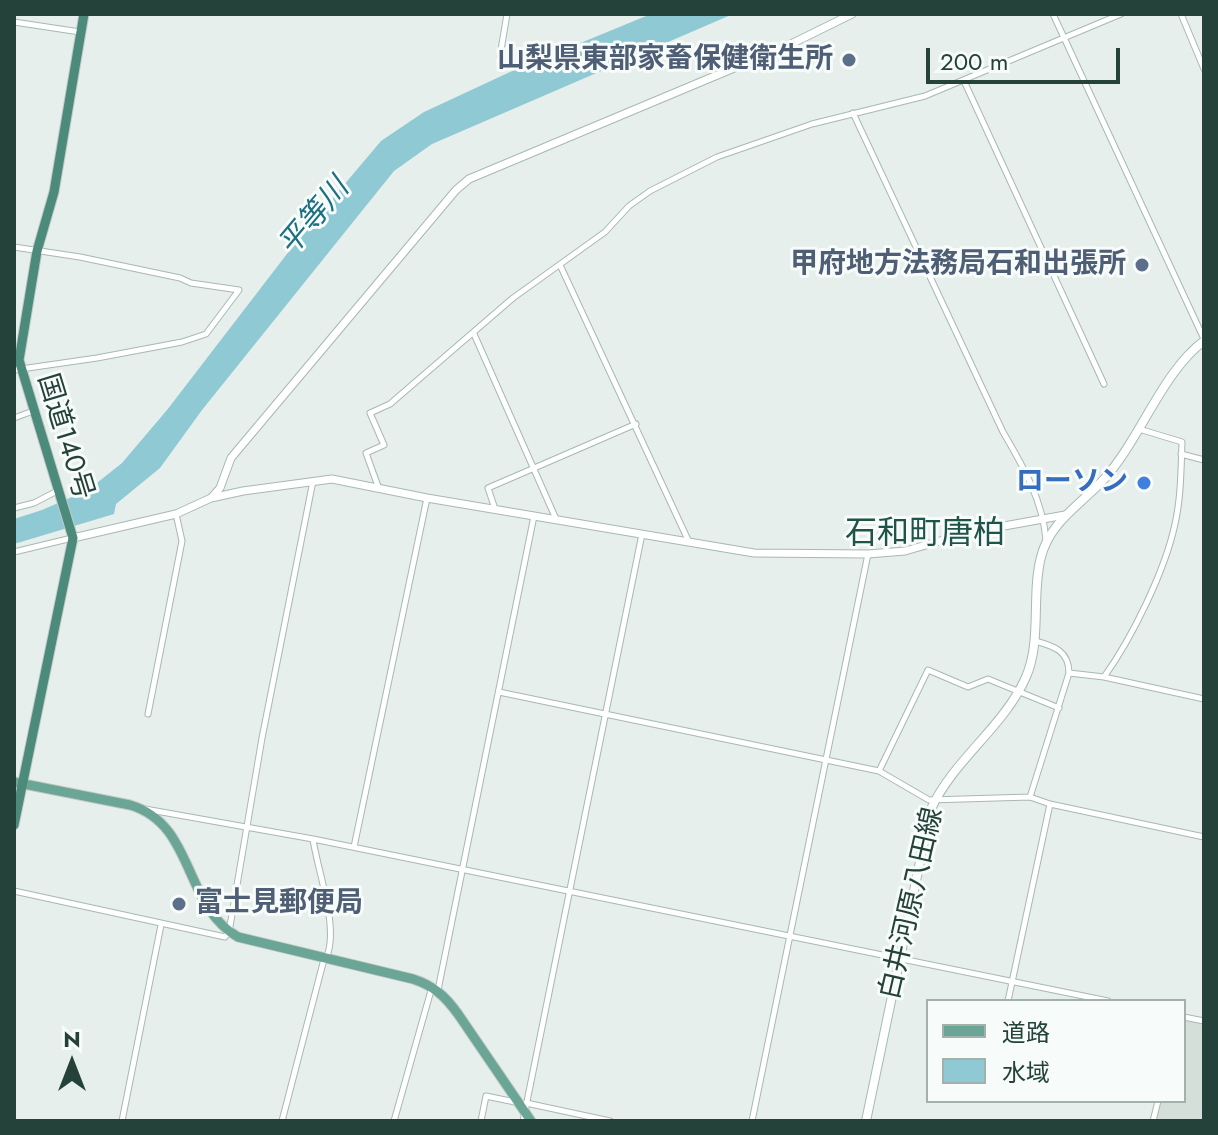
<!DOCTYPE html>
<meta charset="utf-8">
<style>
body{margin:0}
#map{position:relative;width:1218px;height:1135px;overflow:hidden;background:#e6efeb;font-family:Jost,"Noto Sans JP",sans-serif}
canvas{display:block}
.frame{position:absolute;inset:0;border:16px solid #24423a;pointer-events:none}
.legend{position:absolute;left:926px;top:999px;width:260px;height:104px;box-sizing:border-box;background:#f7fbf9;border:2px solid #a3b1ad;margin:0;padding:10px 14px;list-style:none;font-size:24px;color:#24423a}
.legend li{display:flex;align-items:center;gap:16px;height:40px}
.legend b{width:40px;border:2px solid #a3b1ad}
.north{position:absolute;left:32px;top:1023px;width:80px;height:80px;-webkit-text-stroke:6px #f7fbf9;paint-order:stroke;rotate:0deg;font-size:22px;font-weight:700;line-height:32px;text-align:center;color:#24423a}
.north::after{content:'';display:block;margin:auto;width:28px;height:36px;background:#24423a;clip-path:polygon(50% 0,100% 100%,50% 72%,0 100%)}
.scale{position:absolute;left:926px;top:48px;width:194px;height:36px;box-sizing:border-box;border:4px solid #24423a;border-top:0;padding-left:10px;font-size:24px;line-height:28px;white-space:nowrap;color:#24423a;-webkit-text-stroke:6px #f7fbf9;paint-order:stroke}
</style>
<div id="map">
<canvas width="1218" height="1135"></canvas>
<div class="frame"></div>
<ul class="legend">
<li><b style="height:10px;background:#6aa596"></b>道路</li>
<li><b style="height:22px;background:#8ec9d4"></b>水域</li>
</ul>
<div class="north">N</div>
<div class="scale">200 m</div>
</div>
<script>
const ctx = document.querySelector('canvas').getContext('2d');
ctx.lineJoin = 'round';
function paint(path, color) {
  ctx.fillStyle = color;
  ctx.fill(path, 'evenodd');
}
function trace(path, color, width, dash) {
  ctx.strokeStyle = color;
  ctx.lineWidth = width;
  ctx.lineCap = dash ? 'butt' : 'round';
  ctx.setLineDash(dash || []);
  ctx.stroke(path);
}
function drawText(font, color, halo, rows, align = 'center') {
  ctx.font = font + ' Jost,"Noto Sans JP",sans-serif';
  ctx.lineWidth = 6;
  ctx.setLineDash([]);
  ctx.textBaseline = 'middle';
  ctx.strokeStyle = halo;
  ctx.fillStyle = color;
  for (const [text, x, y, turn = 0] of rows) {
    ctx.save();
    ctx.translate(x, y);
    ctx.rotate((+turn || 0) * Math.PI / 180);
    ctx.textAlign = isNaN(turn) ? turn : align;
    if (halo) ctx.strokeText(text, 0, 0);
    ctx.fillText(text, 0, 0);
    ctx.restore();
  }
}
paint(new Path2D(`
 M1184,1020L1204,1024V1121H1156L1161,1101H1184Z`), '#d4dfda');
paint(new Path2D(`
 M651,14H733L432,144L394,171L202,410L160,468L116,504L114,514L14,544V519L42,510L88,490L122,463L167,410L300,237L381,141L424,112L510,72Z`), '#8ec9d4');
const minor = new Path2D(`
 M1053,14L1204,339
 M1181,14L1204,69
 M14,22L80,32
 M500,56L507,14
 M964,81L1104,384
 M853,113L1003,432C1023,466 1043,501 1046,540
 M14,247L80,257L180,278L191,283L239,290L206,334L182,342L97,358L14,370
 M560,265L689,542
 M474,334L556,519
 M14,418L33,411
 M1181,454L1204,460
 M379,489L366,453L384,445L370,413L390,404L513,298L605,232L629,206L650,191L717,157L812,124L925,96L1121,14
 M14,508L34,503L57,491
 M495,509L488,488L636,424
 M14,552L72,538
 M1069,673L1104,677L1204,699
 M1104,677C1132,638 1165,571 1175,524C1181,498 1181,469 1182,442L1139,429
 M499,692L879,771L929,800L1030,797L1050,804L1204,837
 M148,714L182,541L176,514
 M879,771L928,670L968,687L988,679L1059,708
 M1030,797L1069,673C1069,651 1054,646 1035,641
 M145,809L313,839L1108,1001
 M354,847L427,498
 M14,891L225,937L229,932L262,738L313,481
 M438,990L534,516
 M1008,1001L1050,804
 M1184,1017L1204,1021
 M526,1103L610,1121
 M122,1121L161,925
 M282,1121L323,963C343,937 317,870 313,839
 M394,1121L432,987
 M481,1121L486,1096L515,1102
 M523,1121L642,534
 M752,1121L868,554
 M1153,1121L1158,1101`);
const tertiary = new Path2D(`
 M211,498L220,488L231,458L456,190L469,179L789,45L852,14
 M73,538L176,514L211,498L243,491L332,479L427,498L754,553L868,554L905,551L971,532L1065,515`);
const secondary = new Path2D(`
 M866,1121L931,809C954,759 1004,727 1026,677C1042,640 1031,595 1041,557C1050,521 1082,504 1105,478C1140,439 1163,371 1204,341`);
const primary = new Path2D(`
 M14,782L130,805C195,824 183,906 238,937L413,979C434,986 445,996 458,1014L531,1121`);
const trunk = new Path2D(`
 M14,825L73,538L19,360L37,251L54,192L84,14`);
trace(minor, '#a8b8b2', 7);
trace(tertiary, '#a8b8b2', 9);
trace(secondary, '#a4bbb3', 10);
trace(primary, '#c2cac8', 11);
trace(trunk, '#c2cac8', 11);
trace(minor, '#fff', 5);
trace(tertiary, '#fff', 7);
trace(secondary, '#fff', 8);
trace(primary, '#6aa596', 9);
trace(trunk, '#4c8a7c', 9);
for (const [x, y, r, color] of [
 [849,60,8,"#5c6f8a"],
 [1142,265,8,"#5c6f8a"],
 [1144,483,8,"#3f7fe0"],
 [179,904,8,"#5c6f8a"]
]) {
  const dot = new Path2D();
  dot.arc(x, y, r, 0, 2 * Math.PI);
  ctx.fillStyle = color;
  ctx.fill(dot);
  trace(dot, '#f7fbf9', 3);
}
drawText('bold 28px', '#4e5e75', '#f7fbf9', [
 ["山梨県東部家畜保健衛生所",833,60],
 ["甲府地方法務局石和出張所",1126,265],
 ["富士見郵便局",195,904,"left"]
], 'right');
drawText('28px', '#24423a', '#f7fbf9', [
 ["国道140号",64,437,73],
 ["白井河原八田線",913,904,-77]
]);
drawText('bold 28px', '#366cbe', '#f7fbf9', [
 ["ローソン",1128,483]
], 'right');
drawText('italic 30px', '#1c6f80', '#f7fbf9', [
 ["平等川",315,218,-50]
]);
drawText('32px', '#1f5548', '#f7fbf9', [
 ["石和町唐柏",925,535]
]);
</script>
